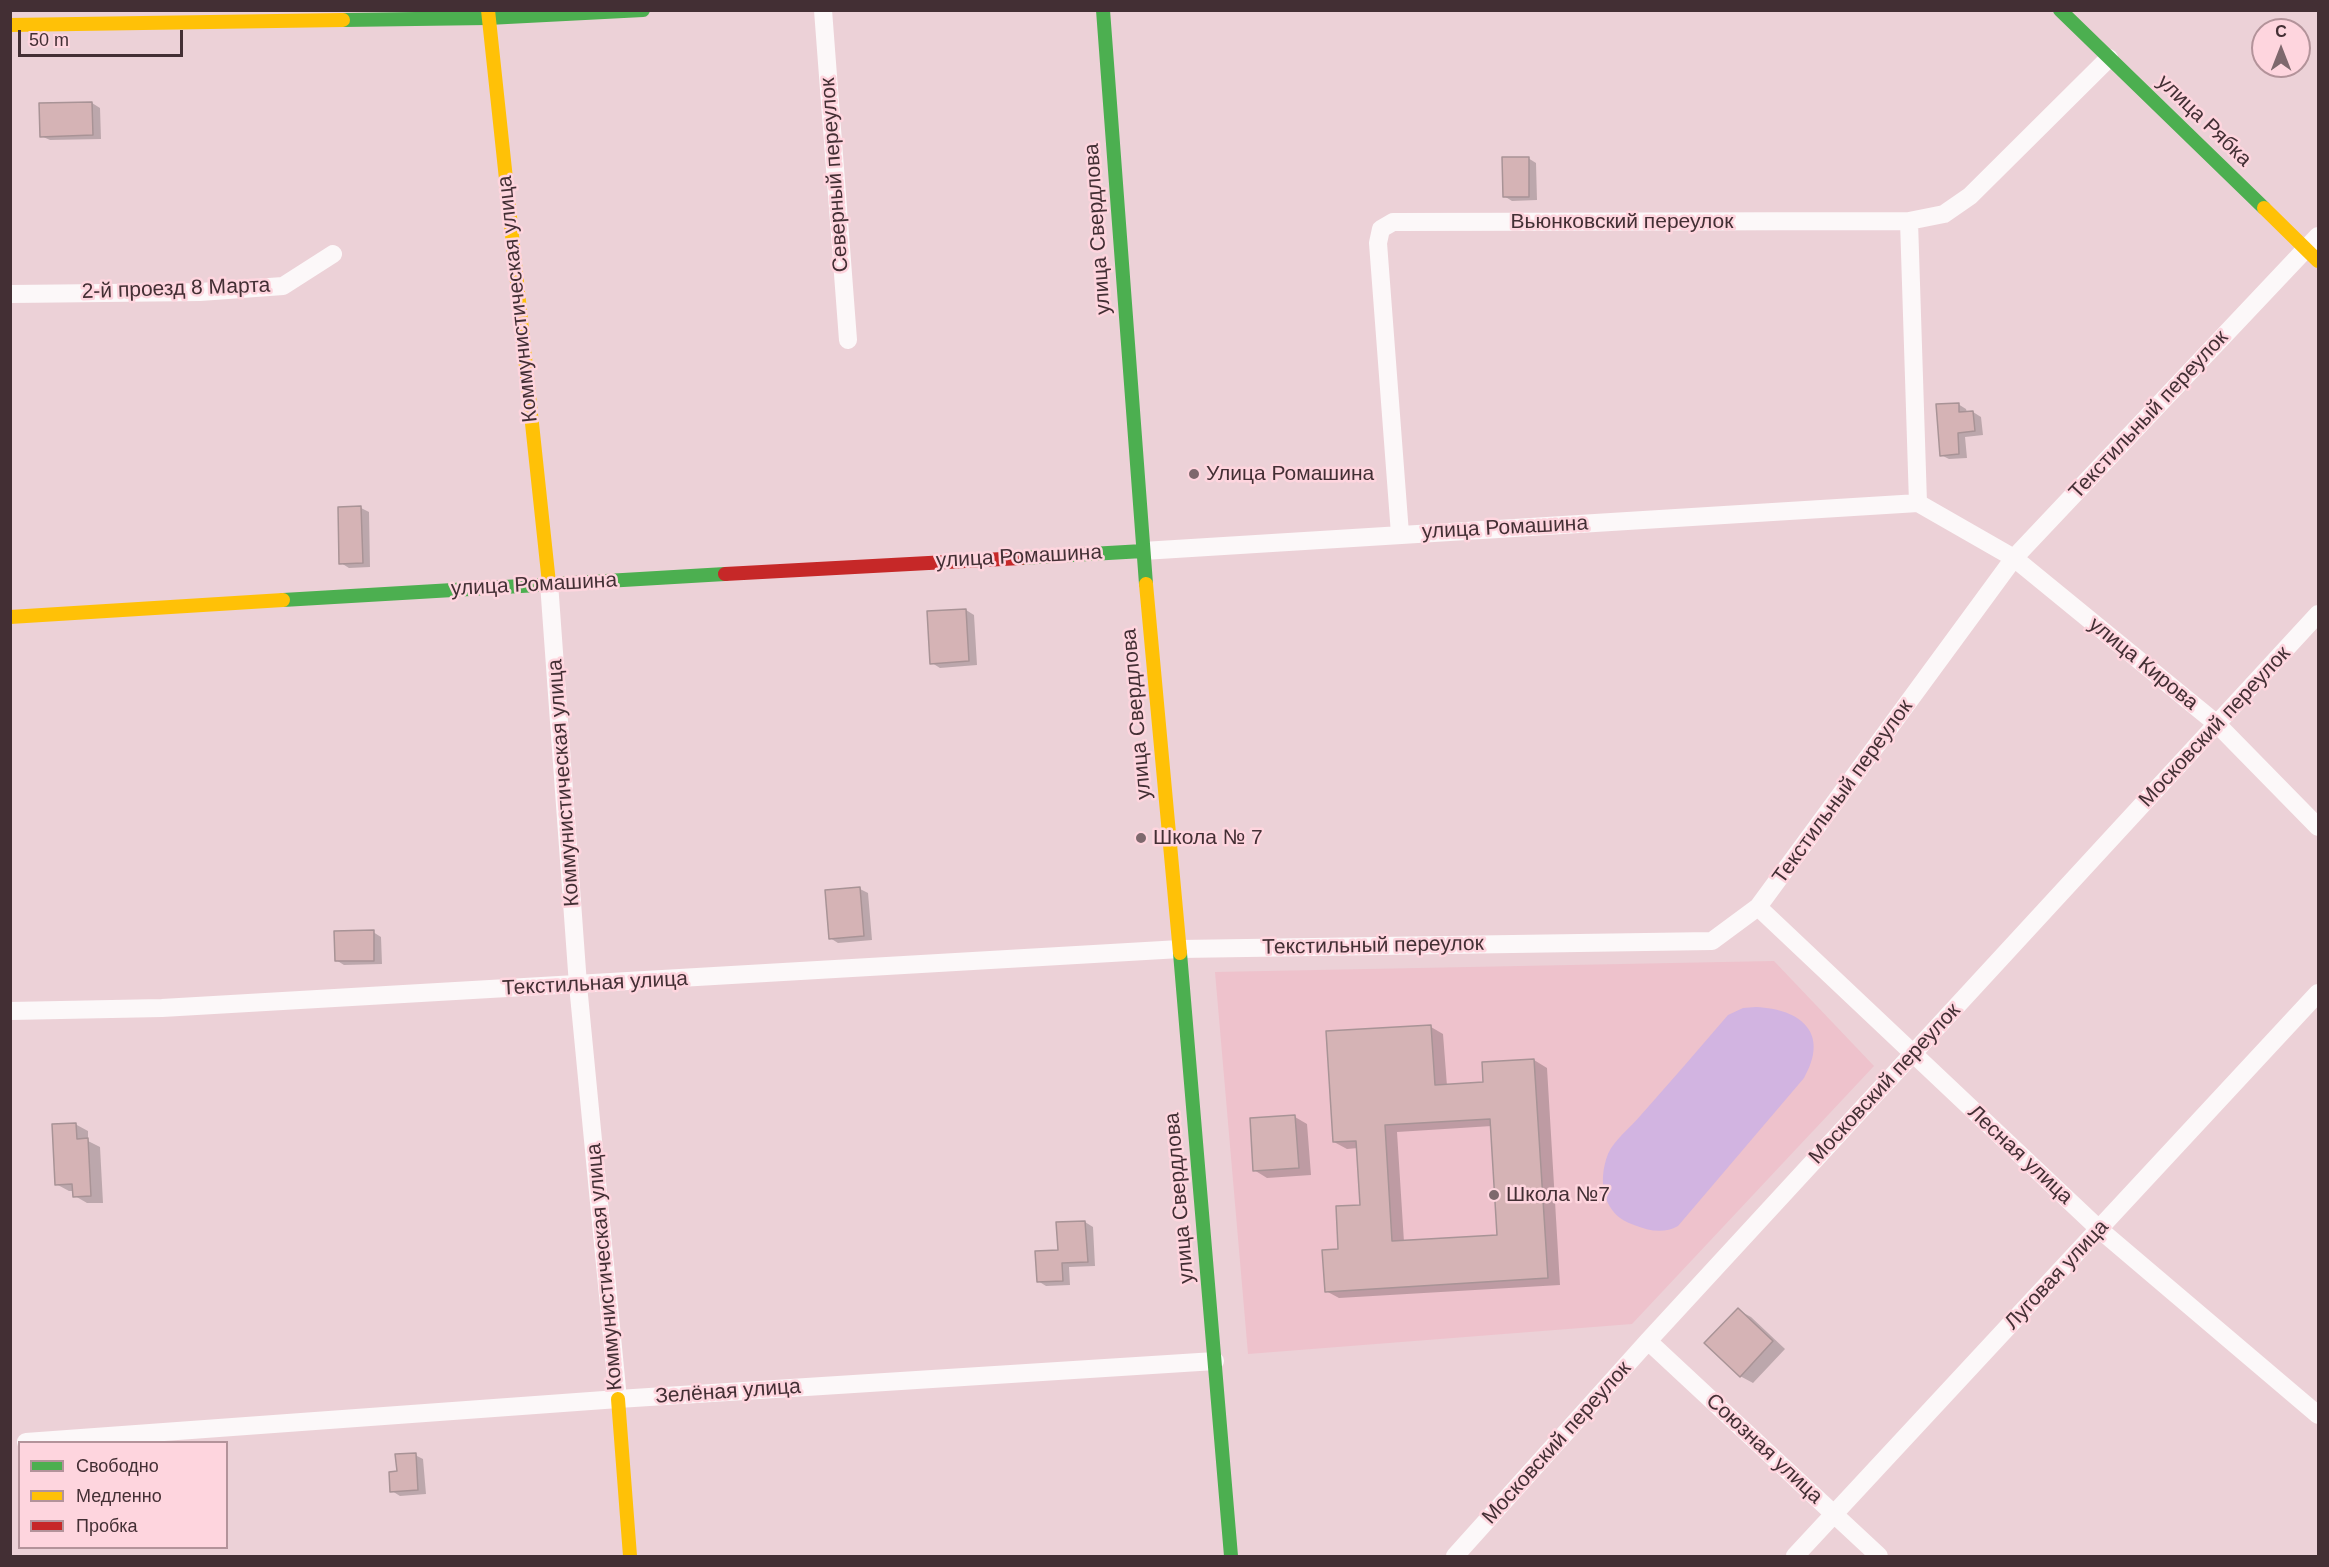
<!DOCTYPE html>
<meta charset="utf-8">
<style>
body{margin:0}
#map{position:relative;width:2329px;height:1567px;overflow:hidden;background:#ecd1d7;font-family:Helvetica,sans-serif}
canvas{display:block}
.frame{position:absolute;inset:0;border:12px solid #432f34;pointer-events:none}
.legend{position:absolute;left:18px;top:1441px;width:210px;height:108px;box-sizing:border-box;background:#fed5de;border:2px solid #b3939a;margin:0;padding:8px 10px;list-style:none;font-size:18px;color:#432f34}
.legend li{display:flex;align-items:center;gap:12px;height:30px}
.legend b{width:30px;border:2px solid #b3939a}
.north{position:absolute;left:2251px;top:18px;width:60px;height:60px;box-sizing:border-box;background:#fed5de;border:2px solid #b3939a;border-radius:50%;rotate:0deg;font-size:16px;font-weight:700;line-height:24px;text-align:center;color:#432f34}
.north::after{content:'';display:block;margin:auto;width:21px;height:27px;background:#7e686d;clip-path:polygon(50% 0,100% 100%,50% 72%,0 100%)}
.scale{position:absolute;left:18px;top:30px;width:165px;height:27px;box-sizing:border-box;border:3px solid #432f34;border-top:0;padding-left:8px;font-size:18px;line-height:21px;white-space:nowrap;color:#432f34;-webkit-text-stroke:4px #fed5de;paint-order:stroke}
</style>
<div id="map">
<canvas width="2329" height="1567"></canvas>
<div class="frame"></div>
<ul class="legend">
<li><b style="height:8px;background:#4caf50"></b>Свободно</li>
<li><b style="height:8px;background:#ffc107"></b>Медленно</li>
<li><b style="height:8px;background:#c62828"></b>Пробка</li>
</ul>
<div class="north">С</div>
<div class="scale">50 m</div>
</div>
<script>
const ctx = document.querySelector('canvas').getContext('2d');
ctx.lineJoin = 'round';
function paint(path, color) {
  ctx.fillStyle = color;
  ctx.fill(path, 'evenodd');
}
function trace(path, color, width, dash) {
  ctx.strokeStyle = color;
  ctx.lineWidth = width;
  ctx.lineCap = dash ? 'butt' : 'round';
  ctx.setLineDash(dash || []);
  ctx.stroke(path);
}
function drawText(font, color, halo, rows, align = 'center') {
  ctx.font = font + ' Helvetica,sans-serif';
  ctx.lineWidth = 5;
  ctx.setLineDash([]);
  ctx.textBaseline = 'middle';
  ctx.strokeStyle = halo;
  ctx.fillStyle = color;
  for (const [text, x, y, turn = 0] of rows) {
    ctx.save();
    ctx.translate(x, y);
    ctx.rotate((+turn || 0) * Math.PI / 180);
    ctx.textAlign = isNaN(turn) ? turn : align;
    if (halo) ctx.strokeText(text, 0, 0);
    ctx.fillText(text, 0, 0);
    ctx.restore();
  }
}
paint(new Path2D(`
 M1774,961L1874,1066L1632,1324L1248,1354L1215,972Z`), '#eec2cc');
paint(new Path2D(`
 M1756,1007C1801,1009 1830,1033 1804,1078L1678,1226C1664,1234 1649,1231 1634,1225C1603,1215 1597,1182 1608,1154C1614,1140 1631,1127 1641,1115C1670,1082 1699,1049 1728,1015L1743,1008Z`), '#d2b4e1');
paint(new Path2D(`
 M92,103L100,108L101,139L50,140L41,136V105Z
 M1528,158L1536,163L1537,200L1512,201L1504,196Z
 M1958,404L1966,409L1967,413L1973,412L1981,417L1983,435L1965,437L1967,458L1949,459L1941,455Z
 M361,508L369,512L370,567L349,568L341,563Z
 M966,610L974,615L977,665L940,668L932,663Z
 M860,889L868,893L872,940L838,943L830,938Z
 M373,932L381,937L382,964L344,965L336,960Z
 M1431,1027L1443,1034L1447,1086L1484,1084L1483,1063L1534,1060L1547,1068L1560,1285L1339,1298L1326,1291L1340,1250L1361,1207L1358,1148L1347,1149L1334,1142ZM1492,1126L1499,1236L1404,1242L1397,1132Z
 M1295,1117L1307,1124L1311,1175L1267,1178L1254,1170Z
 M75,1124L88,1131V1141L100,1147L103,1203H87L75,1196L74,1191H69L56,1184Z
 M1085,1222L1093,1227L1095,1266L1069,1267L1070,1285L1046,1286L1038,1281L1060,1251L1058,1224Z
 M1738,1310L1751,1317L1785,1349L1753,1383L1740,1376Z
 M415,1455L423,1459L426,1494L400,1496L392,1491L398,1473Z`), '#0003');
const building = new Path2D(`
 M92,102L93,135L40,137L39,103Z
 M1502,157H1529V197H1503Z
 M1959,403V412L1973,411L1975,431L1958,433L1959,454L1940,456L1936,404Z
 M361,506L363,563L339,564L338,507Z
 M966,609L969,661L930,664L927,611Z
 M860,887L864,936L829,939L825,890Z
 M374,930V961H335L334,931Z
 M1431,1025L1435,1085L1483,1082L1482,1062L1534,1059L1548,1278L1325,1292L1322,1250L1338,1249L1336,1206L1360,1205L1356,1141L1333,1142L1326,1031ZM1490,1119L1497,1235L1392,1241L1385,1125Z
 M1295,1115L1299,1168L1253,1171L1250,1118Z
 M76,1123L77,1139L88,1138L91,1196L73,1197L72,1184L55,1185L52,1124Z
 M1085,1221L1088,1262L1062,1263L1063,1281L1037,1282L1035,1251L1058,1250L1056,1222Z
 M1738,1308L1773,1341L1740,1377L1704,1343Z
 M416,1453L418,1490L390,1492L389,1472L397,1471L395,1454Z`);
paint(building, '#d5b3b5');
trace(building, '#a89396', 1.5);
trace(new Path2D(`
 M823,10L848,340
 M1909,221L1918,503
 M10,294L200,292L283,286L333,254
 M1400,534L1378,243L1381,229L1393,222L1909,221L1944,214L1970,196L2109,58
 M1143,551L1918,503L2014,558L2217,724L2318,827
 M549,583L578,985L618,1399
 M1758,907L2099,1229L2318,1415
 M10,1011L162,1008L1180,949L1712,941L1758,907L2014,558L2318,236
 M1648,1341L1879,1556
 M26,1442L618,1399L1215,1361
 M1455,1556L1648,1341L2318,614
 M1795,1556L2318,993`), '#fcf8f9', 18);
trace(new Path2D(`
 M1103,10L1146,584
 M2060,10L2264,208
 M343,20L488,18L643,10
 M1021,558L1143,551
 M283,600L725,574
 M1180,953L1231,1556`), '#4caf50', 14);
trace(new Path2D(`
 M488,10L549,583
 M10,25L343,20
 M2264,208L2318,261
 M1146,584L1180,953
 M10,617L283,600
 M618,1399L630,1556`), '#ffc107', 14);
trace(new Path2D(`
 M725,574L1021,558`), '#c62828', 14);
for (const [x, y, r, color] of [
 [1194,474,6,"#7e686d"],
 [1141,838,6,"#7e686d"],
 [1494,1195,6,"#7e686d"]
]) {
  const dot = new Path2D();
  dot.arc(x, y, r, 0, 2 * Math.PI);
  ctx.fillStyle = color;
  ctx.fill(dot);
  trace(dot, '#fed5de', 2);
}
drawText('21px', '#432f34', '#fed5de', [
 ["улица Рябка",2204,121,44],
 ["Северный переулок",835,175,-94],
 ["Вьюнковский переулок",1622,222],
 ["улица Свердлова",1098,229,-94],
 ["2-й проезд 8 Марта",176,289,-2],
 ["Коммунистическая улица",518,299,-96],
 ["Текстильный переулок",2149,415,-47],
 ["улица Ромашина",1505,528,-3],
 ["улица Ромашина",1019,557,-3],
 ["улица Ромашина",534,585,-3],
 ["улица Кирова",2143,664,39],
 ["улица Свердлова",1137,714,-95],
 ["Московский переулок",2215,727,-47],
 ["Коммунистическая улица",564,783,-94],
 ["Текстильный переулок",1843,792,-54],
 ["Текстильный переулок",1373,946,-1],
 ["Текстильная улица",595,984,-3],
 ["Московский переулок",1885,1084,-47],
 ["Лесная улица",2020,1155,43],
 ["улица Свердлова",1180,1198,-95],
 ["Коммунистическая улица",605,1267,-95],
 ["Луговая улица",2057,1275,-47],
 ["Зелёная улица",728,1392,-4],
 ["Московский переулок",1557,1443,-48],
 ["Союзная улица",1764,1449,43]
]);
drawText('21px', '#432f34', '#fed5de', [
 ["Улица Ромашина",1206,474],
 ["Школа № 7",1153,838],
 ["Школа №7",1506,1195]
], 'left');
</script>
